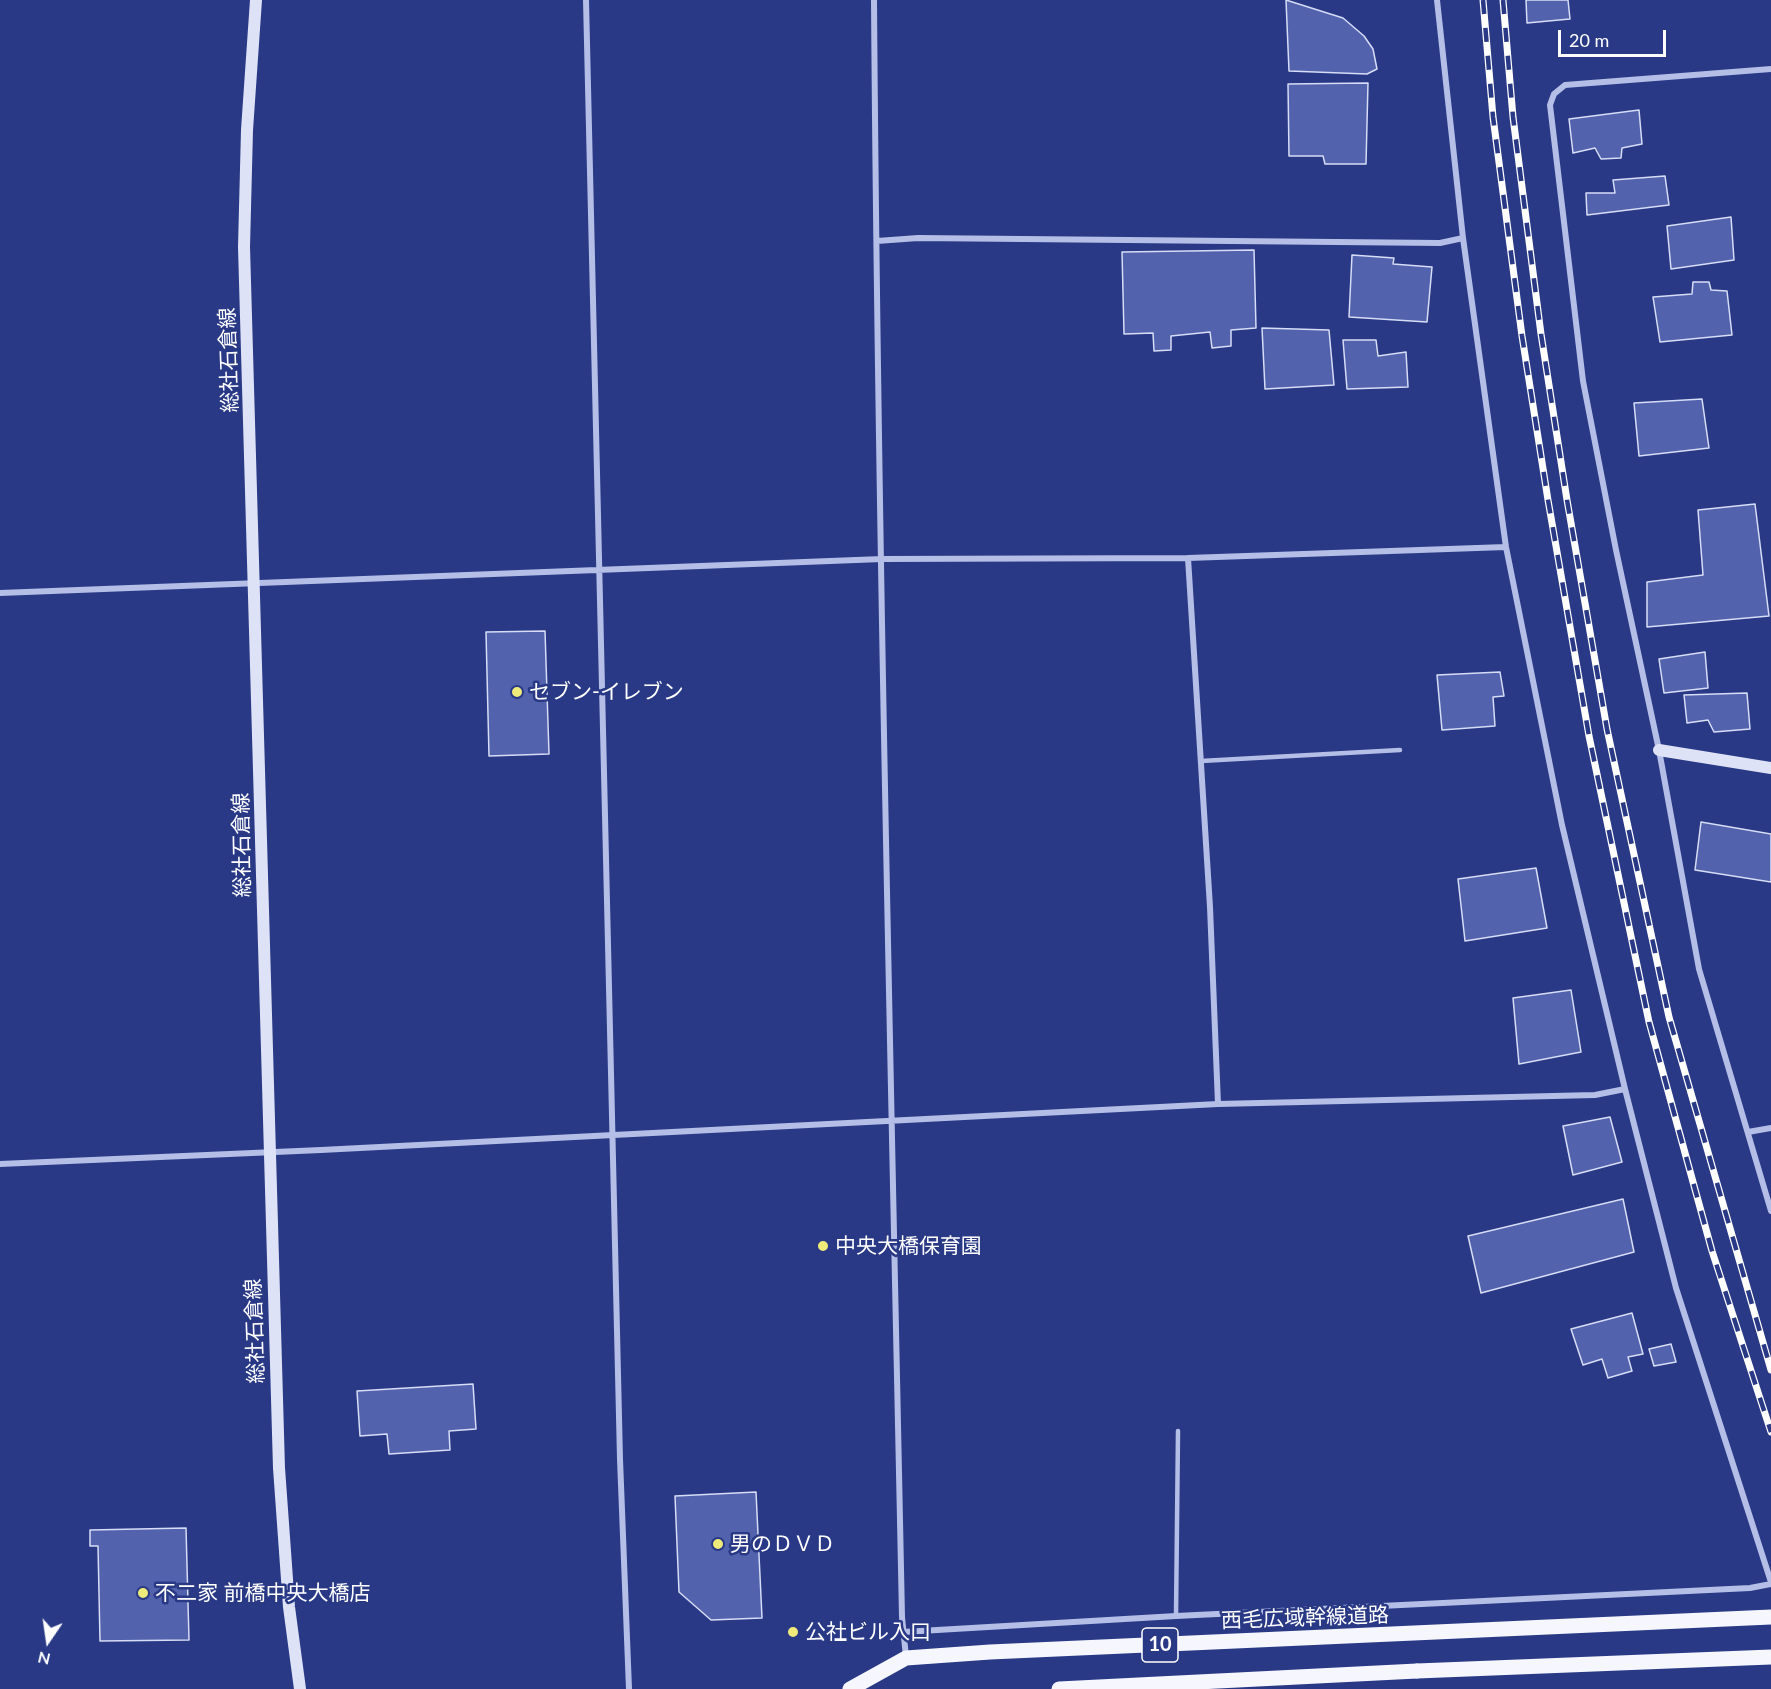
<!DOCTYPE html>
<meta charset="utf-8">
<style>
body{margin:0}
#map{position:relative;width:1771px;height:1689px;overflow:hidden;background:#293985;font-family:Lato,sans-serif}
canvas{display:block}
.north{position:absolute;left:18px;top:1611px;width:60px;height:60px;-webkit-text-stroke:4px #293985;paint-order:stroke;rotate:193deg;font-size:16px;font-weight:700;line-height:24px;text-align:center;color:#fff}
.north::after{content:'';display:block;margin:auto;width:21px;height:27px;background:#fff;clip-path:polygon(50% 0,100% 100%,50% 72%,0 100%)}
.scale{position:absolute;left:1558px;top:30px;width:108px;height:27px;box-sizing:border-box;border:3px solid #fff;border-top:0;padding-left:8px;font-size:18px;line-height:21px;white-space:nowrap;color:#fff;-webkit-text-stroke:4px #293985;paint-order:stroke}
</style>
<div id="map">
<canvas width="1771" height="1689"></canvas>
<div class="north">N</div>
<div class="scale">20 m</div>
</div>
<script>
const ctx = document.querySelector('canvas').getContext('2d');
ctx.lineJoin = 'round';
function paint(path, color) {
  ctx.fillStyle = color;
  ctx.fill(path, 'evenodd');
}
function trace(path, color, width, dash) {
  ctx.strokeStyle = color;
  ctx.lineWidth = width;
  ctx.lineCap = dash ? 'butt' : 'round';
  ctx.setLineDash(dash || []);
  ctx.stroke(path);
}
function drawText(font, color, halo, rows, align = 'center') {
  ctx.font = font + ' Lato,"Noto Sans JP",sans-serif';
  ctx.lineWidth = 5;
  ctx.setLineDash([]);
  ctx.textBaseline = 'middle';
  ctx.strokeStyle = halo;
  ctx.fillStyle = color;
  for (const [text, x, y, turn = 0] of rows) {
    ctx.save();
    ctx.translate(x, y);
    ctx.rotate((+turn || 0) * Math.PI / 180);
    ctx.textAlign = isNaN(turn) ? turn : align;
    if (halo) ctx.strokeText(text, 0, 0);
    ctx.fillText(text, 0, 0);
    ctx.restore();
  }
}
const building = new Path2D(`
 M1286,0L1343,18L1364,36L1373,49L1377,69L1367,74L1289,71Z
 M1526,0H1568L1570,19L1527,23Z
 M1368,83L1366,164H1325L1323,156H1289L1288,84Z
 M1639,110L1642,144L1622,148L1621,158L1601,159L1595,148L1573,153L1569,119Z
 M1665,176L1669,205L1587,215L1586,193H1615L1613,180Z
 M1731,217L1734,260L1671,269L1667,226Z
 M1254,250L1256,328L1231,330V346L1212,348L1210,332L1171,336V350L1154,351L1153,333L1124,334L1122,252Z
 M1352,255L1394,258L1393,264L1432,267L1427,322L1349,317Z
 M1693,282H1709L1711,290L1727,291L1732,335L1660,342L1653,297L1692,294Z
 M1262,328L1329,330L1334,385L1265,389Z
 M1343,340H1376L1378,356L1406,352L1408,387L1347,389Z
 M1702,399L1709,448L1639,456L1634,403Z
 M1755,504L1769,616L1647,627V582L1703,575L1698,510Z
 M545,631L549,754L489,756L486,632Z
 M1705,652L1708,688L1664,693L1659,659Z
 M1500,672L1504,696L1493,697L1495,726L1442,730L1437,675Z
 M1747,693L1750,729L1714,732L1708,720L1687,723L1684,695Z
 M1701,822L1771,834V882L1695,870Z
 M1536,868L1547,928L1465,941L1458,879Z
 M1571,990L1581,1052L1519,1064L1513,998Z
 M1610,1117L1622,1162L1573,1175L1563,1126Z
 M1623,1199L1634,1252L1481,1293L1468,1236Z
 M1632,1313L1643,1354L1628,1357L1632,1371L1608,1378L1602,1359L1583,1365L1571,1329Z
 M1671,1344L1676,1362L1654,1366L1649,1349Z
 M473,1384L476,1429L449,1431L450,1450L389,1454L387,1434L360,1436L357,1391Z
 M756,1492L762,1618L711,1620L679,1592L675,1496Z
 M186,1528L189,1640L100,1641L98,1546H90V1530Z`);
paint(building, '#5262ac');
trace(building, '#d7ddf6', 1.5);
trace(new Path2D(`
 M1201,761L1400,750
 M1176,1616L1178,1431`), '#b4bee7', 4.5);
trace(new Path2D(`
 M586,0L620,1459L629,1689
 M874,0C878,539 891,1078 902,1617L906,1657
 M1437,0L1463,238L1506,547L1562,825L1625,1089L1676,1288L1771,1582
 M1771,69L1565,85L1554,94L1550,105L1583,381L1616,550L1659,750L1699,969L1771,1211
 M877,241L918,238L1440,243L1463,238
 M1188,558L1210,907L1218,1104
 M0,593L882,559L1188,558L1506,547
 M1748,1132L1771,1128
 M0,1164L321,1150L1218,1104L1595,1095L1625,1089
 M903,1632L1176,1616L1750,1588L1771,1584`), '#b4bee7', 6);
trace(new Path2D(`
 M256,0L247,130L244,247L279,1468L289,1607L300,1689
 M1659,750L1771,768`), '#dde2f7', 12);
trace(new Path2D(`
 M850,1689L906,1658L990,1652L1771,1617
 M1059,1689L1417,1671`), '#f5f6fe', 15);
const rail = new Path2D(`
 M1483,0L1493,117L1522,336L1548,500L1589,736L1649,1022L1712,1251L1771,1432
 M1503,0L1513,117L1541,334L1567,500L1607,729L1669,1017L1771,1370`);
trace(rail, '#fff', 7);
trace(rail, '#293985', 4.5, [14]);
trace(new Path2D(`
 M1417,1671L1771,1657`), '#f5f6fe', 15);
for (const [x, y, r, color] of [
 [517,692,6,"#eeeb7b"],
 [823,1246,6,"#eeeb7b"],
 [718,1544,6,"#eeeb7b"],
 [143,1593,6,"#eeeb7b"],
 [793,1632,6,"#eeeb7b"]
]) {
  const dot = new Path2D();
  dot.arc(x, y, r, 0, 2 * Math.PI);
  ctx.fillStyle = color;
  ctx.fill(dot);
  trace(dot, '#293985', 2);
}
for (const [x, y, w] of [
 [1160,1645,36]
]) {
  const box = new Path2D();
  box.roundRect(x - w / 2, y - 17, w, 34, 4.5);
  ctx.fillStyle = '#293985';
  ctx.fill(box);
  trace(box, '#fff', 1.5);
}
drawText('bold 20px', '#fff', null, [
 ["10",1160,1645]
]);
drawText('21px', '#fff', '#293985', [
 ["総社石倉線",229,360,-92],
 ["総社石倉線",242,845,-91],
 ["総社石倉線",255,1331,-92],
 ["西毛広域幹線道路",1305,1618,-2]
]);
drawText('21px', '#fff', '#293985', [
 ["セブン-イレブン",529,692],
 ["中央大橋保育園",835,1246],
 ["男のＤＶＤ",730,1544],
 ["不二家 前橋中央大橋店",155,1593],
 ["公社ビル入口",805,1632]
], 'left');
</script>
